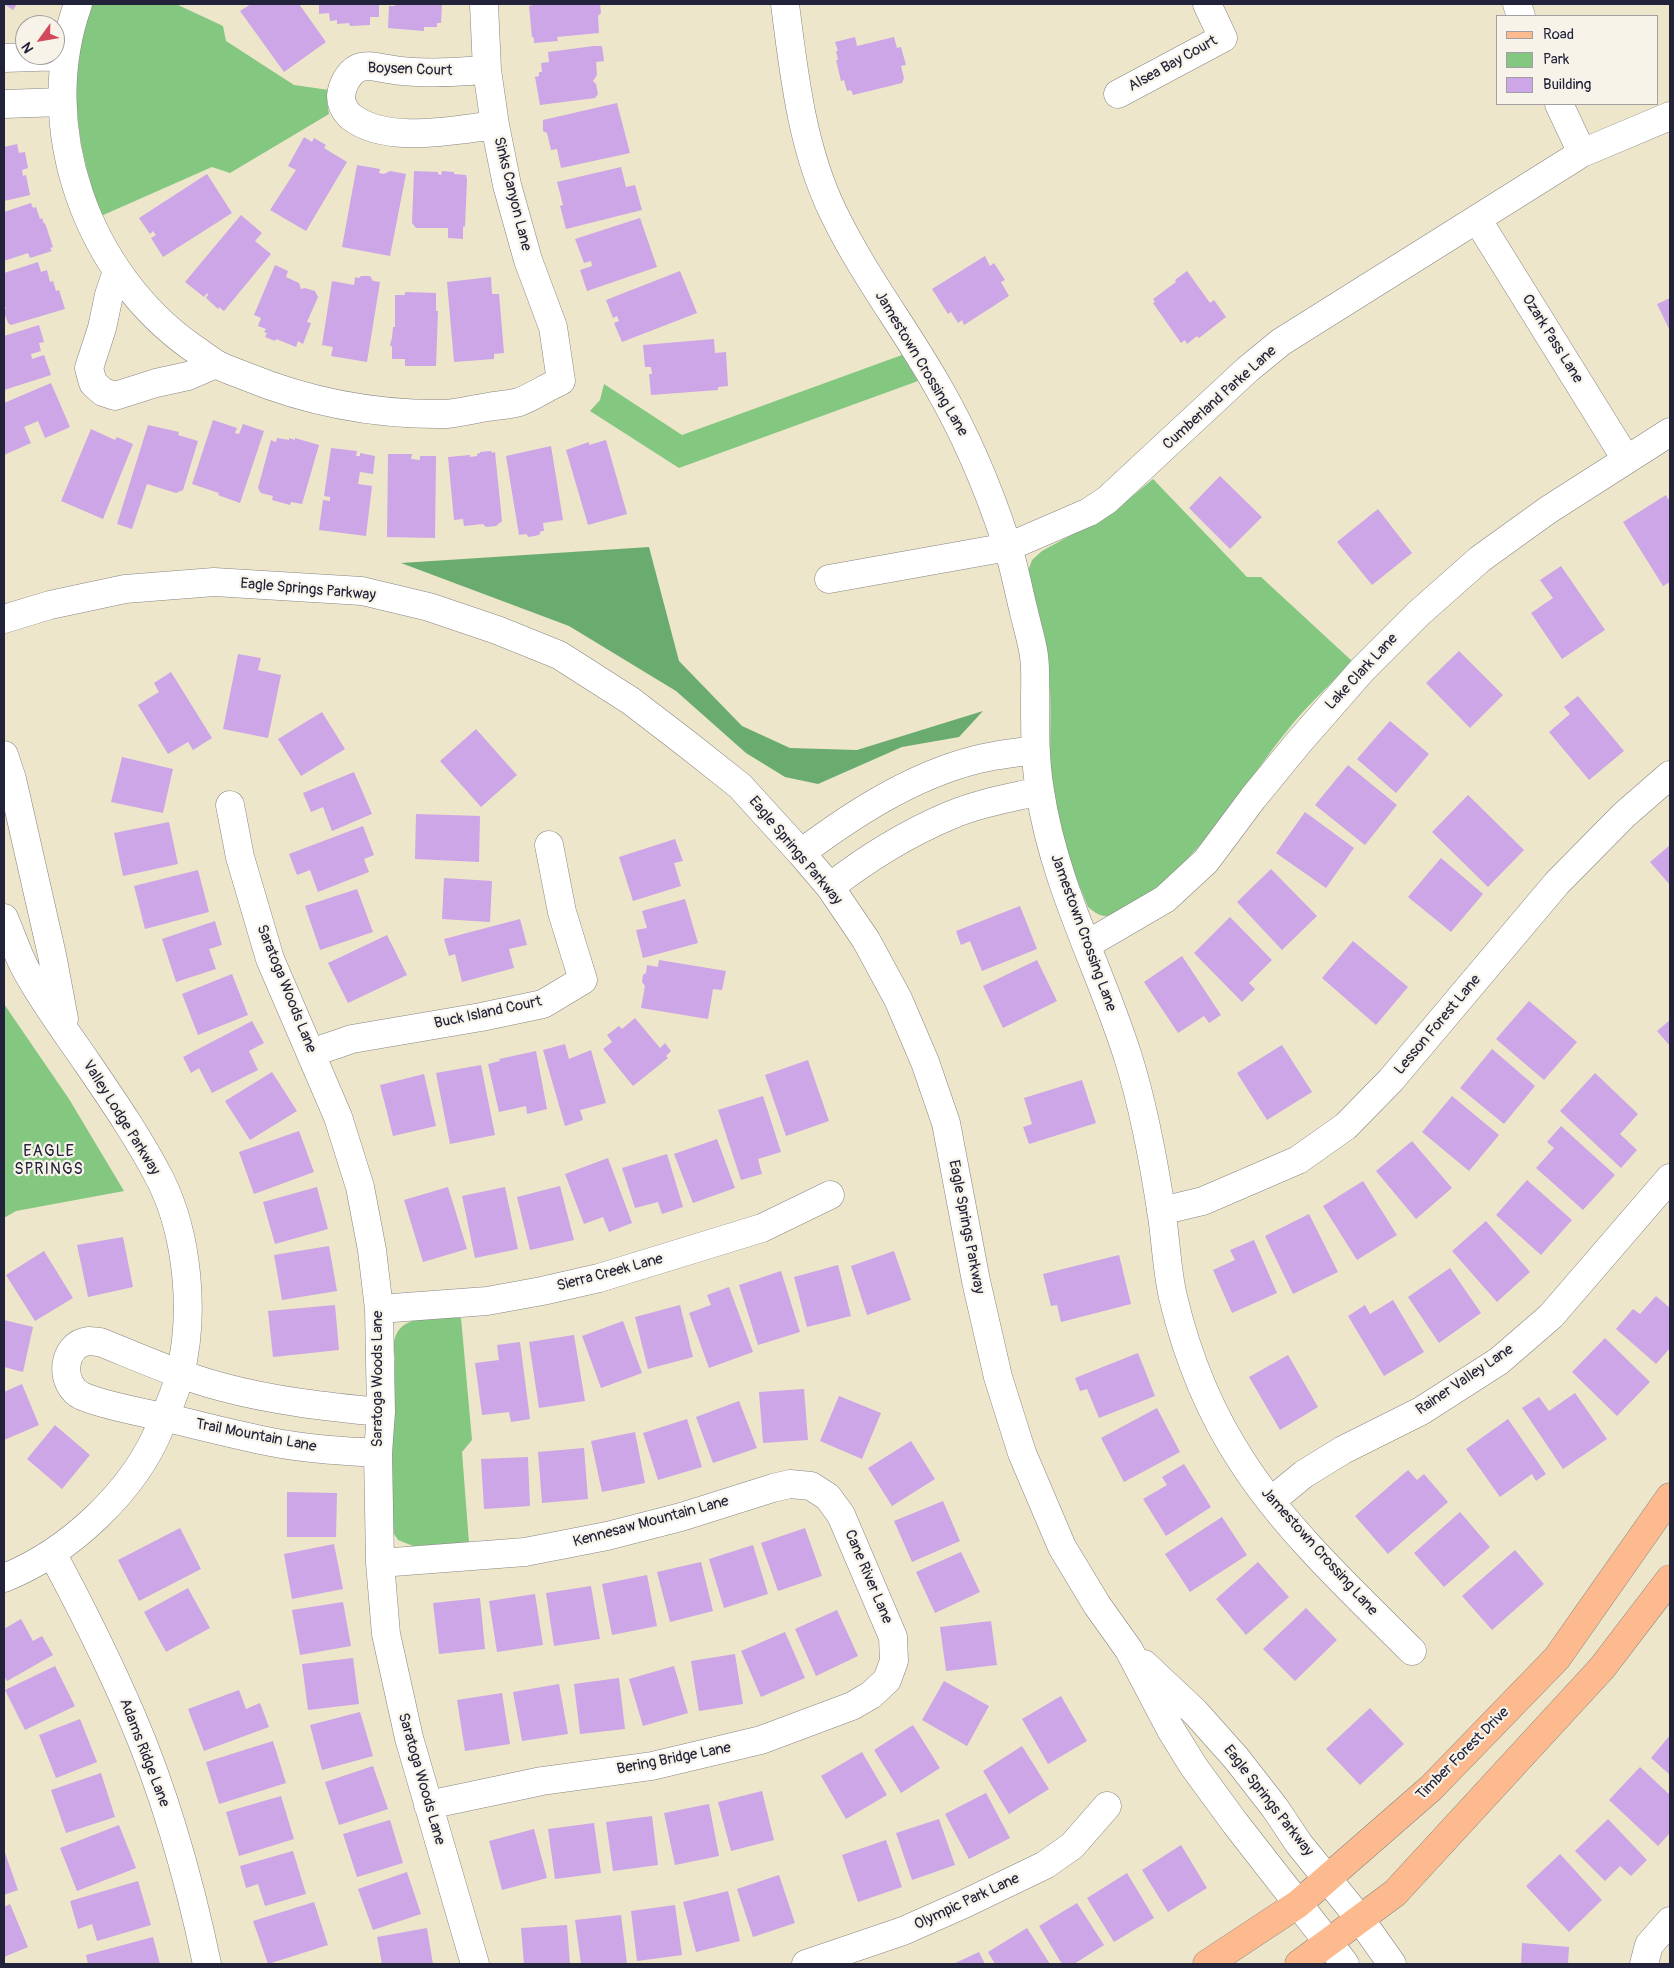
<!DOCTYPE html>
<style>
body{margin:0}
#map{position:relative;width:1674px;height:1968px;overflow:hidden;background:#ede6ca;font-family:Pangolin,sans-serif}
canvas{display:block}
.frame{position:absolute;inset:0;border:5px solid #22223b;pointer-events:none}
.legend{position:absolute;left:1496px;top:15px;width:162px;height:90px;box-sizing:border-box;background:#f7f3e8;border:1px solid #a29fa3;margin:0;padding:6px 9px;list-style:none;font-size:15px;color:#22223b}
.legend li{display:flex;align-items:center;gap:10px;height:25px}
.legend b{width:25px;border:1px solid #a29fa3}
.north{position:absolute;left:15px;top:15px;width:50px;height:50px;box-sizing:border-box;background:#f7f3e8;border:1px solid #a29fa3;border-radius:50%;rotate:238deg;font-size:14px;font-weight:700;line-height:20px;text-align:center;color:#22223b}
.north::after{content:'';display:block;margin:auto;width:18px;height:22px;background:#d1495b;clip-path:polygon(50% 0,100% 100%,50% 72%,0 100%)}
</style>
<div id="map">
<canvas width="1674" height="1968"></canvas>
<div class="frame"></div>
<ul class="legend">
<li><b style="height:6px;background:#fcba8e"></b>Road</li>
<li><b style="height:14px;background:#83c781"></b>Park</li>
<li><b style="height:14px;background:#cca6e6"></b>Building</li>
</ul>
<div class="north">N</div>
</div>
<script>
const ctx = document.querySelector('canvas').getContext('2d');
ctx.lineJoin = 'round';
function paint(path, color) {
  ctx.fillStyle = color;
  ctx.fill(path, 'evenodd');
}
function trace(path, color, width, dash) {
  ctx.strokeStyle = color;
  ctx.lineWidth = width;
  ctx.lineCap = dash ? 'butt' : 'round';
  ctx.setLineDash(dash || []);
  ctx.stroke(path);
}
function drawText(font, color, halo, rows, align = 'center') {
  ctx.font = font + ' Pangolin,sans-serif';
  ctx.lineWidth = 4.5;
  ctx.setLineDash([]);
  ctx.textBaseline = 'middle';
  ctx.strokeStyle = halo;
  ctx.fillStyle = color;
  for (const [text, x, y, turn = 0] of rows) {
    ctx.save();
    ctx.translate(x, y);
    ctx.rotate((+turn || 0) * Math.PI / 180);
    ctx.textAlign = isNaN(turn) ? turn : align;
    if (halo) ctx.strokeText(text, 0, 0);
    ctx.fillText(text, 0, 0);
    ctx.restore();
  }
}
paint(new Path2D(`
 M91,4H176L223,26L226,41L294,85L329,90L327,101L329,114L230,173L212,167L101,216C75,140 67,82 91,4Z
 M902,355L918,381L679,468L590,411L600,400L604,384L682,435Z
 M1153,479L1247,577H1261L1352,661C1333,682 1312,701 1294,722C1241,786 1201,864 1128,907C1121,911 1112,917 1104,916C1098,915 1093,911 1088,907C1076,877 1064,848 1057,817C1046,774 1052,734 1050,691C1047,651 1037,611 1028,571L1032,560L1042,551L1112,513Z
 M4,1004L69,1099L124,1191L16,1211L4,1218Z
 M461,1318L472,1440L462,1452L469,1543L413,1546L398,1540L390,1528L395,1357C394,1353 393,1346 394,1342C399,1312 439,1318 461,1318Z`), '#83c781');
paint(new Path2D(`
 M649,547L679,661L742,726L790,748L857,750L983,711L959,737L902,747L818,784L785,777L746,753L676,691L569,626L401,563Z`), '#6aac6f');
paint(new Path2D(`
 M4,4H17L13,10Z
 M251,4H299L326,42L284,72L240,11Z
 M319,4H379V17H370V25L350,26L349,23L337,24V20L330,21L329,13L319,14Z
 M395,4H442L441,23H437V27H424V31L388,28L389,6H395Z
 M538,4H600L601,13L598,16L599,33L557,37L558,41L534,43V38L532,37L529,6Z
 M855,37L857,46L894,37L897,48L901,47L906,65L901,66L904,78L902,83L853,95L851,90L847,91L844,80L841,81L836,60H838L836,51H838L835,42Z
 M594,46H602L604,61L596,62L597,75L593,81L596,84L598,94L595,98L540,105L535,77L539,76V72H542L541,63L549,62L548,52Z
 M617,103L630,153L561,168L557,149L551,150L547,133L543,131V120Z
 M304,137L312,142L314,138L326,145L324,148L347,162L306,231L270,210L296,170L288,166Z
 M17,144L19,153L25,152L28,168L22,170L23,176L26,175L30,195L4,201V147Z
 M357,165L380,169L379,173L384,174L390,171L406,174L390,256L342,247Z
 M621,167L626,187L635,185L642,210L566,229L560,206L563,205L557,182Z
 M414,171L438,172V174L441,175L442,171L454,172V174L466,175L467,179L465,226L463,227V239L448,238V228H416L412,223Z
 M207,174L232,213L163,257L151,238L156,235L153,231L150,234L139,218Z
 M31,203L33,208L36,207L40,219L42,218L44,224L45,223L53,247L50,248L52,251L30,258L28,253L4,261V212Z
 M241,215L262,233L255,241L271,254L224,311L219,307L218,309L206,298L208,295L207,293L204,297L185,282Z
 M640,218L657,267L587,291L580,270L592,266L591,261L584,263L575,239Z
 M985,256L990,266L994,263L1005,280L1001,282L1009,296L964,325L962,320L958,323L951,312L948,314L932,289Z
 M38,262L41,272L47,270L50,282L53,281L56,291L59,290L65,309L11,325L8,323L4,312L6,308L4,306V273Z
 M275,265L288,271L286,277L299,283L301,289L305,288L315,291L318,297L307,322L311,323L303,344L298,341L296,347L276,339L275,341L265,337L267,333L264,332L266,329L258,326L261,318L254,315Z
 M680,271L697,313L622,342L614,323L619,321L617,316L613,318L606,300Z
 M1187,271L1210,303L1214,300L1226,317L1199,338L1197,336L1187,344L1185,340L1181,343L1153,303L1155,302L1153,299L1176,282L1175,280Z
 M361,276H370L373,281L380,282L367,362L331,356L333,347L322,345L332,281L354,285L355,277L359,278Z
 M491,277L492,294H499L504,353L494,354V359L454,362L447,282Z
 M405,292L436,293V311H438L436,366H405V359H392V347L390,345L392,338L393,327H395V295H405Z
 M1670,298V331L1657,304Z
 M39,325L44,342L39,343L41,351L31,354L32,359L44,355L51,375L4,390V336Z
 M714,339L715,353L726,352L728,386L718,387V390L651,395L649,374H652L651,367H645L643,345Z
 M51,383L70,427L45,438L38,421L24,427L31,443L4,455V403Z
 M213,420L237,428L235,433L239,434L243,424L264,431L240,503L218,495L219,493L192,484Z
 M148,425L179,432L178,435L198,441L183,490L176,493L147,484L132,529L117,524Z
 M91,429L115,440L117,437L133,444L103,519L61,501Z
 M277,438L289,440V438L295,440V438L319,445L302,504L291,502L290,505L272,500L273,496L261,493L258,488L271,440L276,442Z
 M606,440L627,514L588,525L566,450L589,442V445Z
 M551,446L563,520L543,523L544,531H541L539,535L529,537L526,534L519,535L506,456Z
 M331,448L357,451L356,456H360V453L375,456L373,474L360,472L358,484L372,486L366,536L319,530L323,500L330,501V497L324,496Z
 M491,451L492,453L495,452L502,521L496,526L486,527L483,524L464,526L463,519L454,520L448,457L470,455V457L477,456V454L480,453V452Z
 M388,454H412L411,459L420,460V456H436L435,538L387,537Z
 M1220,476L1262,517L1230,549L1189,508Z
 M1666,495L1670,502V582L1663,586L1623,522Z
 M1378,509L1412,553L1372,585L1337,542Z
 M1561,566L1605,630L1562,659L1531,613L1553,598L1540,580Z
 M1459,651L1503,695L1470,728L1426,683Z
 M238,654L261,658L258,670L281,675L268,738L223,729Z
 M171,672L212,738L193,750L188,742L168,754L138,705L159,692L154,683Z
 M1578,696L1624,751L1589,780L1549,732L1570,714L1564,707Z
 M322,712L345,749L301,776L278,739Z
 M1390,721L1429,754L1396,793L1357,759Z
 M476,729L517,775L481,807L440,761Z
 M122,757L173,769L163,813L111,802Z
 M1348,765L1397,805L1365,845L1315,805Z
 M354,772L372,814L332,831L323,807L311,812L303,793Z
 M1468,795L1524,850L1488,887L1432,832Z
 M1305,812L1354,848L1326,888L1276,853Z
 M416,814L480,816L479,862L415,859Z
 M169,822L178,864L123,876L114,833Z
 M363,826L374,855L364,859L369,872L318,892L310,870L297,875L289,854Z
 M675,839L683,861L674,863L681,886L633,901L619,857Z
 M1670,845V885L1650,862Z
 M1441,858L1483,894L1451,932L1408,897Z
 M1271,869L1317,916L1282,950L1237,902Z
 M198,870L209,912L145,929L134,886Z
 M444,878L492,881L490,922L442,919Z
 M357,889L373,932L320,950L305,906Z
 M685,899L698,943L643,958L636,930L647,928L642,911Z
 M1020,906L1037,949L982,971L970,941L961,945L956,931Z
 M1230,917L1272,960L1249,983L1255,989L1242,1002L1194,953Z
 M520,919L527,945L509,949L514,968L462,982L455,954L449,956L444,939Z
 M215,921L222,945L209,949L216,969L176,982L162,939Z
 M387,935L407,975L348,1003L328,963Z
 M1353,941L1408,987L1376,1025L1322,978Z
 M1182,956L1221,1015L1209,1023L1204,1016L1178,1033L1144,982Z
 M659,960L726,971L722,990L713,989L708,1019L641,1008L645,986L642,982L643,975L646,973L647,965L658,967Z
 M1037,960L1057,1001L1003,1028L983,986Z
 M232,974L248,1015L198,1035L182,994Z
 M1529,1001L1577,1042L1544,1080L1496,1039Z
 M635,1018L660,1048L665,1043L671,1051L666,1056L668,1058L633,1086L603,1049L612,1042L607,1035L619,1026L622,1029Z
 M1670,1020V1046L1657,1031Z
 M252,1021L264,1043L249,1051L258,1070L212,1093L199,1068L191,1073L183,1057Z
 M565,1044L569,1059L591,1050L606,1103L580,1110L583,1120L565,1126L543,1050Z
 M1282,1045L1312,1092L1267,1120L1237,1073Z
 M1492,1049L1535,1086L1504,1124L1460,1088Z
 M536,1051L547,1109L527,1114L526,1106L499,1112L488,1064L500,1061L499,1059Z
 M808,1060L829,1121L786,1136L765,1075Z
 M481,1065L495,1135L450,1144L436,1073Z
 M272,1072L297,1111L250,1140L225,1101Z
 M1595,1073L1638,1114L1620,1134L1637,1150L1621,1168L1560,1111Z
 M424,1074L436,1126L393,1136L380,1085Z
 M1082,1080L1096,1123L1029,1144L1023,1127L1032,1124L1024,1098Z
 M763,1096L781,1152L758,1159L762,1174L741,1180L718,1110Z
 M1452,1096L1499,1135L1469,1171L1422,1132Z
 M1561,1126L1615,1175L1583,1210L1536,1168L1554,1148L1547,1142Z
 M299,1131L314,1172L254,1194L239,1152Z
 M717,1139L735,1188L693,1203L674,1154Z
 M1412,1141L1452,1188L1416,1219L1376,1171Z
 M667,1154L683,1207L662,1214L658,1202L635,1208L622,1168Z
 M608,1158L632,1223L609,1232L603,1217L584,1224L565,1174Z
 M1527,1180L1572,1220L1541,1255L1496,1215Z
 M1363,1181L1397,1235L1357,1260L1323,1206Z
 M560,1186L574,1240L530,1250L517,1197Z
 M317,1187L328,1229L275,1244L263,1202Z
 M448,1187L467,1249L423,1262L404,1200Z
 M505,1187L518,1249L475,1258L462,1196Z
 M1309,1214L1338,1272L1293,1294L1265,1236Z
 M1486,1221L1530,1272L1497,1302L1452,1251Z
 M123,1237L133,1287L88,1297L77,1245Z
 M1254,1240L1277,1293L1232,1313L1213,1270L1235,1260L1230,1250Z
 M329,1246L337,1291L282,1300L274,1255Z
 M44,1251L73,1298L35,1321L6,1275Z
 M894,1251L911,1300L867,1315L851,1266Z
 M1119,1255L1131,1304L1061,1322L1057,1305L1051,1306L1043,1274Z
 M838,1265L851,1316L807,1327L794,1277Z
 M1450,1268L1481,1313L1439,1343L1408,1297Z
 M781,1271L800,1332L758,1345L739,1285Z
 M729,1287L753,1352L709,1368L689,1313L711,1305L707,1295Z
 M1656,1296L1670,1308V1348L1656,1364L1616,1329L1633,1309L1640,1314Z
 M1393,1300L1424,1352L1384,1376L1348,1316L1365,1305L1370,1314Z
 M335,1305L339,1350L273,1357L268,1311Z
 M680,1305L693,1357L648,1369L635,1317Z
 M4,1320L33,1327L23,1372L4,1367Z
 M623,1321L642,1373L601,1388L582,1336Z
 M574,1335L585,1401L539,1408L529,1342Z
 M1605,1338L1650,1382L1617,1416L1572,1372Z
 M520,1342L530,1419L511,1422L509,1412L482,1415L475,1363L499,1360L497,1345Z
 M1138,1353L1155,1396L1099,1418L1087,1389L1080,1391L1075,1378Z
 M1288,1355L1318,1407L1280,1430L1249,1377Z
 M22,1384L39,1425L4,1440V1392Z
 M804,1389L808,1440L763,1443L759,1392Z
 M1575,1393L1607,1439L1563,1469L1522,1408L1539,1397L1549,1411Z
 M839,1396L881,1413L862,1459L820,1441Z
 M739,1401L757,1448L713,1463L696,1417Z
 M1157,1408L1180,1452L1124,1482L1101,1438Z
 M687,1419L702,1467L658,1480L643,1433Z
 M1508,1419L1546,1474L1536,1481L1532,1474L1500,1497L1466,1449Z
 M55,1425L90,1455L62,1489L27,1459Z
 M635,1432L645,1483L602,1492L591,1441Z
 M911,1441L935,1479L892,1506L868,1468Z
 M584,1448L588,1499L542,1503L538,1452Z
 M528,1457L530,1506L484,1509L481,1459Z
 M1184,1464L1211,1507L1166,1536L1143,1499L1167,1485L1162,1477Z
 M1408,1470L1417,1480L1424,1474L1448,1502L1388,1554L1355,1516Z
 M287,1492L337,1493L336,1537H287Z
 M943,1501L960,1541L912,1562L894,1521Z
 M1460,1512L1490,1547L1444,1587L1414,1553Z
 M1222,1517L1247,1555L1190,1592L1165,1554Z
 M180,1528L201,1569L139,1601L118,1560Z
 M805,1528L822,1576L778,1591L761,1543Z
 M334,1544L343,1589L292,1599L284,1554Z
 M753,1545L768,1594L724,1608L709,1559Z
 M1515,1550L1544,1584L1492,1630L1462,1596Z
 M961,1552L980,1592L935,1613L916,1572Z
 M701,1562L713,1611L670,1622L657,1572Z
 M1258,1562L1289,1597L1246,1635L1216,1599Z
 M647,1575L657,1626L612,1635L602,1584Z
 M591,1586L600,1639L554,1646L546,1593Z
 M188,1588L210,1628L166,1652L144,1612Z
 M535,1594L543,1645L497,1652L489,1601Z
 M480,1598L485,1649L439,1654L433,1603Z
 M343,1602L351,1646L300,1655L292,1610Z
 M1306,1608L1337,1640L1295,1681L1263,1649Z
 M837,1610L858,1656L816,1676L795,1629Z
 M21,1619L33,1641L42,1636L53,1655L7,1681L4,1676V1629Z
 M991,1621L997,1665L946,1671L940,1627Z
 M785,1632L805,1678L761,1697L741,1651Z
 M735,1654L743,1704L699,1711L691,1661Z
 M353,1658L359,1704L308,1710L302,1664Z
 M55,1666L75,1706L25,1730L5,1690Z
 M674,1666L688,1713L643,1726L629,1679Z
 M619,1678L625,1729L580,1734L574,1684Z
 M944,1681L989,1706L967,1746L922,1720Z
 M559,1684L568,1734L522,1741L513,1692Z
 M239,1690L246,1709L260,1703L269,1727L204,1751L188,1709Z
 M502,1693L510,1744L465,1751L457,1700Z
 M1061,1696L1087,1741L1048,1764L1022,1719Z
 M1370,1708L1404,1744L1360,1785L1326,1749Z
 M360,1712L373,1756L322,1770L310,1725Z
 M80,1719L97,1762L56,1778L39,1735Z
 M913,1725L940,1768L901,1793L874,1750Z
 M1670,1735V1775L1651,1758Z
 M273,1741L286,1783L219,1804L206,1762Z
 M1022,1746L1049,1789L1009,1814L983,1771Z
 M862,1752L887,1795L846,1819L821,1776Z
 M373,1766L388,1809L339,1825L325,1782Z
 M1640,1767L1670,1795V1833L1658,1846L1609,1800Z
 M101,1773L115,1817L66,1833L51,1790Z
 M762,1791L774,1840L731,1851L718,1802Z
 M986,1793L1010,1838L969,1859L945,1814Z
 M281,1796L294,1839L239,1856L226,1812Z
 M709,1804L719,1856L675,1865L664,1813Z
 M652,1816L658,1865L613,1871L606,1822Z
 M939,1819L955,1865L912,1880L896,1833Z
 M1608,1819L1647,1860L1631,1876L1620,1866L1605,1881L1575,1851Z
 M390,1820L403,1863L357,1877L343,1834Z
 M594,1823L601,1873L555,1879L548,1829Z
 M119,1825L136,1868L77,1891L60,1848Z
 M534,1829L547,1878L502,1890L489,1841Z
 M886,1840L902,1887L858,1902L842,1855Z
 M1181,1845L1207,1888L1168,1912L1142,1870Z
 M4,1850L18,1890L4,1895Z
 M293,1851L306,1894L265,1906L258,1884L246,1888L240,1866Z
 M1560,1854L1602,1900L1569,1932L1526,1886Z
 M407,1872L421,1914L373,1930L358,1889Z
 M1127,1873L1154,1918L1114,1942L1087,1898Z
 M779,1875L795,1923L753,1937L737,1889Z
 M138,1881L151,1925L97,1941L92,1924L78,1929L70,1901Z
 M728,1891L740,1941L696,1952L683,1902Z
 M314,1902L328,1945L268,1964L253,1921Z
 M1077,1903L1104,1945L1074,1964H1062L1039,1926Z
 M10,1904L28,1947L4,1957V1907Z
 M675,1905L682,1955L637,1961L631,1911Z
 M621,1915L627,1964H581L575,1920Z
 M567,1925L570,1964H524L521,1928Z
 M427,1928L433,1964H382L377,1937Z
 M1027,1928L1050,1964H995L988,1952Z
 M153,1937L160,1964H88L86,1955Z
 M1522,1943L1569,1947L1568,1964H1521Z
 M979,1952L985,1964H953Z`), '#cca6e6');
const minor = new Path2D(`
 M78,4C34,127 87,274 193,348C201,353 208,359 216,364C225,369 235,372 245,376C308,402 377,415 446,414C460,413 474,409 488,407C498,405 509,405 519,402C533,397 547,387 561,381L553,327L528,260L507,185L495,125L487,70L484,4
 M785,4C794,75 802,149 834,214C863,274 904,327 937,385C966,435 988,487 1006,542C1014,564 1018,589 1024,612C1027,626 1032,641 1034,656C1036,671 1035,686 1035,701C1035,731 1035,762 1040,791C1054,885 1100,968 1128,1057C1144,1108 1154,1163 1162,1216C1166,1243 1167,1271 1173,1297C1187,1356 1210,1413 1243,1463C1287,1531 1355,1594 1412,1651
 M1517,4L1521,16
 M4,58L65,56
 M487,70C455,72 421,75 388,69C380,68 367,64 358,68C348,73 342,86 341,96C341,104 345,111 350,116C386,145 453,130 495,125
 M1118,94L1223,38L1207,4
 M4,104L62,102
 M1559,104L1582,153
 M1477,219L1626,459
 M117,271L109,295L102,328L89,368L93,383L103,392L115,396L156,383L188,376L216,364
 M829,579L1008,547L1089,512L1107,500L1248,369L1281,342L1582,153L1670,116
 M4,619L50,605L125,589L214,582L362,591L429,607L497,630L559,655L631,701L687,744L740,786L801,853L830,887L866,940L898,999L925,1062L946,1123L976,1281L998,1377L1022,1453L1062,1547L1097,1605L1129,1650L1171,1730L1194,1767L1235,1823L1345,1964
 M4,755L12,779L52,955L64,1019
 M230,805L240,857L270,959L338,1117L360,1187L372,1250L379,1309L381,1412L378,1453L380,1563L386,1634L409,1738L475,1964
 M801,853C853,814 912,776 975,760C994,755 1015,753 1035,750
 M830,887C866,859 908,833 951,815C979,803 1010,798 1040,791
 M4,918C11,934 17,953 25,968C43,1002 67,1033 88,1064C114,1102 140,1140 161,1181C188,1236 195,1314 180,1374C176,1391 168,1409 161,1425C135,1491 69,1552 4,1578
 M1086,945L1165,899L1206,861L1253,798L1299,742L1362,670L1419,613L1480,559L1548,510L1670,432
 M311,1053L352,1039L481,1017L543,1004L583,980L562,912L549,845
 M1161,1211L1203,1201L1298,1160L1346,1126L1391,1080L1557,883L1624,815L1670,775
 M379,1309L487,1301L542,1291L599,1278L762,1228L830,1195
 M378,1453C342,1451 306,1449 271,1442C236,1435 202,1426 167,1418C142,1412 105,1406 82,1396C59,1385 61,1344 89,1341C92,1341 97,1342 100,1342C140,1358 180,1376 222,1387C274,1401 328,1407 381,1412
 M1271,1501L1304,1474L1343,1450L1421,1411L1499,1361L1551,1316L1670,1178
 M52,1553C81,1607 108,1661 132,1717C165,1794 190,1883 207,1964
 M380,1563L525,1552L607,1536L681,1517L773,1488L790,1484L811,1486L828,1497L841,1515L893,1637L894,1661L887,1680L871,1695L852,1706L761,1740L652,1766L542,1781L428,1805
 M1144,1664L1195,1712L1236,1758L1275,1808L1299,1844L1360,1919L1392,1964
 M806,1964L903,1931L964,1904L1045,1865L1072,1846L1107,1806
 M1644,1964L1649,1945L1670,1921`);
const major = new Path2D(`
 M1207,1964L1298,1904L1431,1788L1557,1658L1670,1497
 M1299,1964L1395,1893L1602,1668L1670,1579`);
trace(minor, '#888482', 29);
trace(major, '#888482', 29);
trace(minor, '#fff', 28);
trace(major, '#fcba8e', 28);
drawText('15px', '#22223b', '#f7f3e8', [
 ["Alsea Bay Court",1173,64,-29],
 ["Boysen Court",410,70,2],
 ["Sinks Canyon Lane",512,194,76],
 ["Ozark Pass Lane",1552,339,58],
 ["Jamestown Crossing Lane",921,364,59],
 ["Cumberland Parke Lane",1220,398,-42],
 ["Eagle Springs Parkway",308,590,5],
 ["Lake Clark Lane",1362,672,-47],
 ["Eagle Springs Parkway",795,851,50],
 ["Jamestown Crossing Lane",1083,933,70],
 ["Saratoga Woods Lane",286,989,68],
 ["Buck Island Court",488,1013,-12],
 ["Lesson Forest Lane",1438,1025,-50],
 ["Valley Lodge Parkway",121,1118,58],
 ["Eagle Springs Parkway",966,1227,79],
 ["Sierra Creek Lane",610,1273,-15],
 ["Saratoga Woods Lane",378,1379,-90],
 ["Rainer Valley Lane",1465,1380,-34],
 ["Trail Mountain Lane",256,1436,11],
 ["Kennesaw Mountain Lane",651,1522,-15],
 ["Jamestown Crossing Lane",1319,1552,48],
 ["Cane River Lane",868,1577,67],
 ["Adams Ridge Lane",144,1753,69],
 ["Timber Forest Drive",1463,1754,-45],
 ["Bering Bridge Lane",674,1759,-11],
 ["Saratoga Woods Lane",421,1779,74],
 ["Eagle Springs Parkway",1268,1801,52],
 ["Olympic Park Lane",967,1902,-25]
]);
ctx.letterSpacing = '1px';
drawText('16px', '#22223b', '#f7f3e8', [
 ["EAGLE",49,1152],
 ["SPRINGS",49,1170]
]);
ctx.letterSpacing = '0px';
</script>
